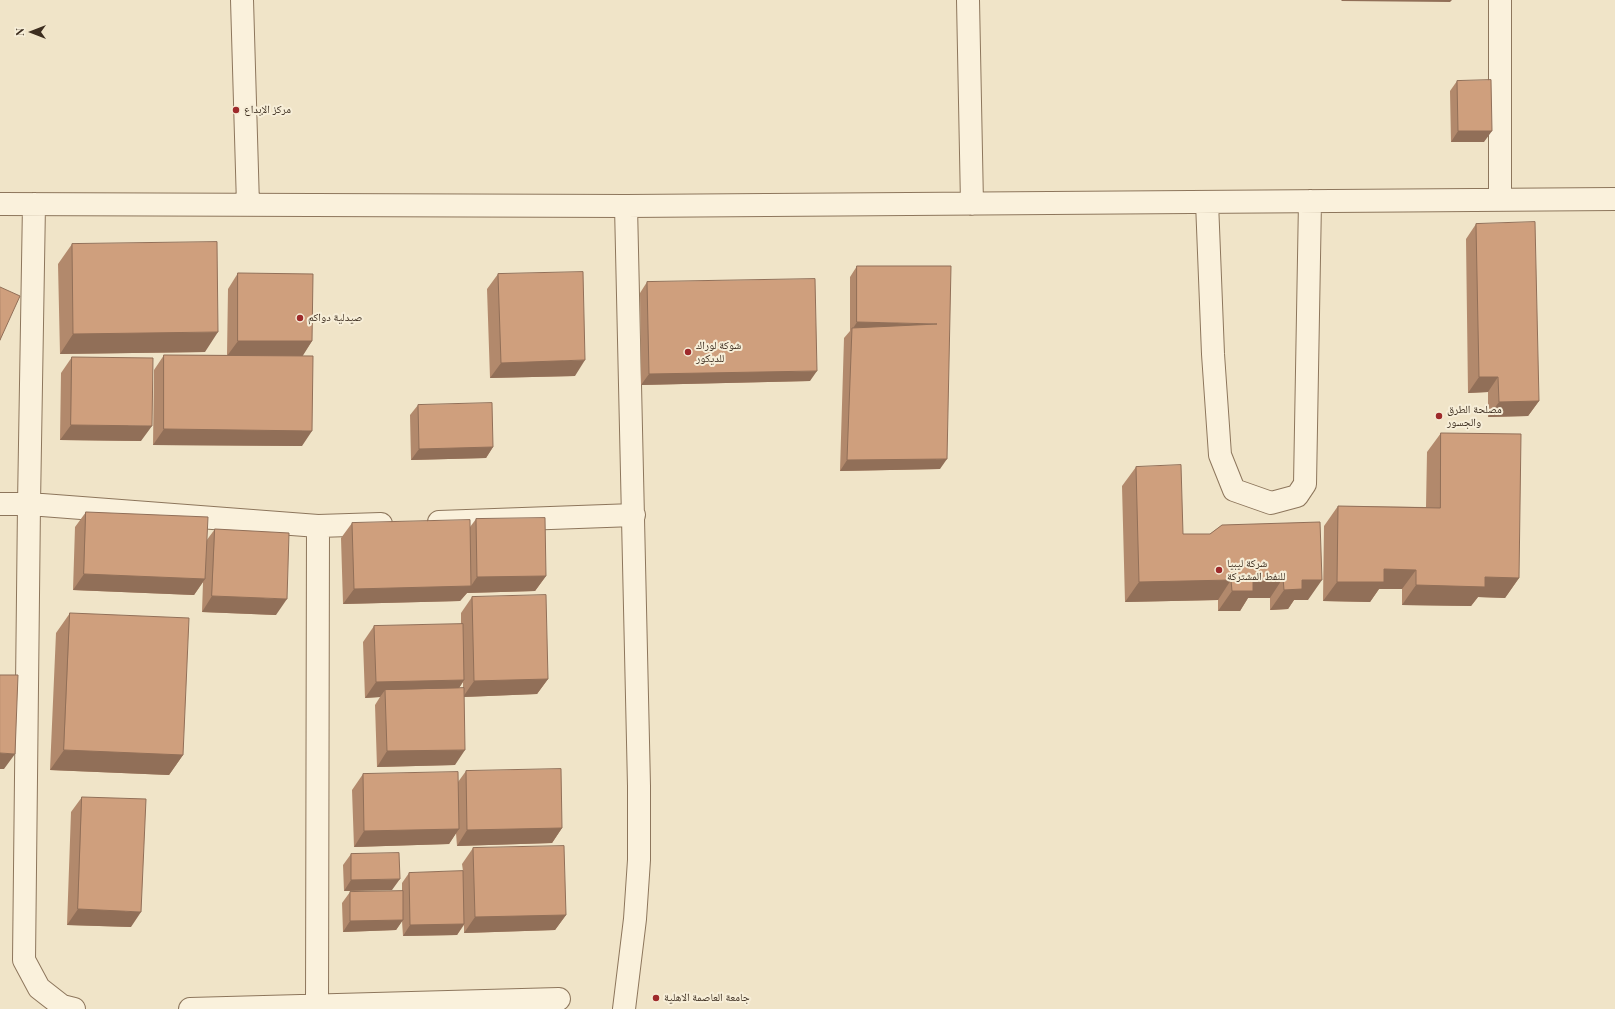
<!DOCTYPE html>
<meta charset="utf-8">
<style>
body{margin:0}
#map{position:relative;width:1615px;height:1009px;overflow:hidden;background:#f0e4c8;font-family:"Playfair Display",serif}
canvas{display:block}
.north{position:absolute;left:12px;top:12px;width:40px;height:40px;-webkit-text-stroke:3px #f7eed8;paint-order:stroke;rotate:270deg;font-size:11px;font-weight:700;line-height:16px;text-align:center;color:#3d2e20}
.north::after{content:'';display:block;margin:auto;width:14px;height:18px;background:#3d2e20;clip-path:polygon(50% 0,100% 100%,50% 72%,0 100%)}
</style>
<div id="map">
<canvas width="1615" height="1009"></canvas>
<div class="north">N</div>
</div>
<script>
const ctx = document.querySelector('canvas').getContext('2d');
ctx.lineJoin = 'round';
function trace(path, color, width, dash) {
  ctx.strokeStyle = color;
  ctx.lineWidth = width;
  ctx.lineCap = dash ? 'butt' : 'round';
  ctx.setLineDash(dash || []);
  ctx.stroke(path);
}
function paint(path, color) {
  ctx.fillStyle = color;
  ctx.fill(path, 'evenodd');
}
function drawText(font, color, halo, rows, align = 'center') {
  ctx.font = font + ' "Playfair Display","Noto Naskh Arabic",serif';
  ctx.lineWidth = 4;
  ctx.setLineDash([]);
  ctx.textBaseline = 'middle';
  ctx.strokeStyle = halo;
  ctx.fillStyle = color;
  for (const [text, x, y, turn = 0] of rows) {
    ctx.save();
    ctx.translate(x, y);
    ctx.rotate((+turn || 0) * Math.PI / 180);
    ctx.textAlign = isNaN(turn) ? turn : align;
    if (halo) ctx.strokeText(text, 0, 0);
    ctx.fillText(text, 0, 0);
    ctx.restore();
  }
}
const minor = new Path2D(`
 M242,0L248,205
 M968,0L972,204
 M1500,200V0
 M1207,202L1213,354L1220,455L1234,490L1271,503L1297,496L1305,484L1310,201
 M0,204L626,206L1615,199
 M34,204L29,504L318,526L381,524
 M0,504H29L24,960L39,988L62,1006L74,1009
 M439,522L634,515
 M317,1006L318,526
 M190,1009L559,999
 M624,1009L635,919L639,860V786L626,206`);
trace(minor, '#8d765c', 24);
trace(minor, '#faf1dc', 22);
paint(new Path2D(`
 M1457,81L1484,142H1451L1450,91Z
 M1476,224L1539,401L1528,416L1488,417V392L1468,393L1466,239Z
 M72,244L205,352L60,354L58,264Z
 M857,266L940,469L840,471L844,338L850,331V277Z
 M238,273L312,341L302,356V446L153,445L154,370L164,355H227L228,289Z
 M498,274L575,376L490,378L487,289Z
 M647,282L810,381L641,385L640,293Z
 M72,357L141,441L60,440L61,373Z
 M418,405L493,447L486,458L411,460L410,415Z
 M1441,433L1519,578L1505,598L1478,597L1471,606L1402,605V589H1379L1370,602L1323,601L1324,526L1338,506L1426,507L1427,452Z
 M1136,467L1183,534H1210L1222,525L1308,600H1294L1288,609L1270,610V598H1248L1240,611H1218V600L1125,602L1122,486Z
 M86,512L206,541L215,529L276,615L202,612L203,582L194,595L73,590L75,527Z
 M476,519L546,576L535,591L467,593L460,601L343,604L341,538L352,523L470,527Z
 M472,597L548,679L537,694L464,697L455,765L377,767L375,705L380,697L365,698L363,642L374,626L461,624V613ZM463,682V688H459Z
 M70,613L183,755L169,775L50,770L56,633Z
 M466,771L562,828L552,843L457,846L456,833L449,844L354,847L352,790L363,774L458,782Z
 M82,797L131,927L67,925L71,812Z
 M473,848L566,915L555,930L464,933V925L457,935L403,936L402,921L396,930L343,932L342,903L350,892L402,891V883L409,873L463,871L462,864Z
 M351,854L392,890L344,891L343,865Z`), '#b2896c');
paint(new Path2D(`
 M1342,0H1452L1450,2L1341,1Z
 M1458,131H1492L1484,142H1451Z
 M857,322L937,324L852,330Z
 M218,332L205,352L60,354L73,334Z
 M238,341H312L302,357L227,356Z
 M585,360L575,376L490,378L501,363Z
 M817,371L810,381L641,385L649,374Z
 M1479,377H1498L1488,392L1468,393Z
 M1539,401L1528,416L1488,417L1499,402Z
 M71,425L152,426L141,441L60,440Z
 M164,429L312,431L302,446L153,445Z
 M493,447L486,458L411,460L419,449Z
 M947,459L940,469L840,471L847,460Z
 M1384,569L1416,570L1402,589H1379L1370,602L1323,601L1337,582Z
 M84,574L205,579L194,595L73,590Z
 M546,576L535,591L467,593L460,601L343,604L354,589L471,586L477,577Z
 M1485,577L1519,578L1505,598L1478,597L1471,606L1402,605L1416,585Z
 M1283,578L1270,598H1248L1240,611H1218L1232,591L1253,579Z
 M1231,580L1218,600L1125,602L1139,582Z
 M1302,580H1322L1308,600H1294L1288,609L1270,610L1284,590Z
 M212,596L287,599L276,615L202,612Z
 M548,679L537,694L463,697L474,681Z
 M464,680L454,696L385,690L380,697L365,698L376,682Z
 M64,750L183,755L169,775L50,770Z
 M465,750L455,765L377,767L387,751Z
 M0,753L15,754L4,769H0Z
 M562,828L552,843L457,846L467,830Z
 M459,829L449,844L354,847L364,831Z
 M400,879L392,890L344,891L351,880Z
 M78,909L141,912L131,927L67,925Z
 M566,915L555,930L464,933L475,917Z
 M403,920L396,930L343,932L350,921Z
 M464,924L457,935L403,936L410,925Z`), '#916f58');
const building = new Path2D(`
 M1491,80L1492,131H1458L1457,81Z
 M1535,222L1539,401L1499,402L1498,377H1479L1476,224Z
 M217,242L218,332L73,334L72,244Z
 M857,266H951L947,459L847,460L852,328L937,324L857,322Z
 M583,272L585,360L501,363L498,274Z
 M238,273L313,274L312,341H238Z
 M815,279L817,371L649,374L647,282Z
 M0,287L20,296L0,340Z
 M164,355L313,356L312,431L164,429Z
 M72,357L153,358L152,426L71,425Z
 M492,403L493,447L419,449L418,405Z
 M1441,433L1521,434L1519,578L1485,577V587L1416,585V570L1384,569V582H1337L1338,506L1440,508Z
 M1181,465L1183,534H1210L1222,525L1320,522L1322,580H1302V589L1284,590L1283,578L1253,579V591H1232L1231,580L1139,582L1136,467Z
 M86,512L208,517L205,579L84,574Z
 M545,518L546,576L477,577L476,519Z
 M470,520L471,586L354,589L352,523Z
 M215,529L289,533L287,599L212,596Z
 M546,595L548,679L474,681L472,597Z
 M70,613L189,618L183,755L64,750Z
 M463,624L464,680L376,682L374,626Z
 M0,675H18L15,754L0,753Z
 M464,688L465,750L387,751L385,690Z
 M561,769L562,828L467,830L466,771Z
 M458,772L459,829L364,831L363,774Z
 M82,797L146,799L141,912L78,909Z
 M564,846L566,915L475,917L473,848Z
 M399,853L400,879L351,880V854Z
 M463,871L464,924L410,925L409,873Z
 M403,891V920L350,921V892Z`);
paint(building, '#cf9f7d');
trace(building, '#916f58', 1);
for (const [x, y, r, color] of [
 [236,110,4,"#9e2a2b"],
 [300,318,4,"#9e2a2b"],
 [688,352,4,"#9e2a2b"],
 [1439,416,4,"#9e2a2b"],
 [1219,570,4,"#9e2a2b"],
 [656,998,4,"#9e2a2b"]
]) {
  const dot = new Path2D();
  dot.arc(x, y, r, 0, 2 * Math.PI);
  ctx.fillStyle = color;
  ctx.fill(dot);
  trace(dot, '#f7eed8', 1.5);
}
drawText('11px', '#3d2e20', '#f7eed8', [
 ["مركز الإبداع",244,110],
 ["صيدلية دواكم",308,318],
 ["شوكة لوراك",696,346],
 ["للديكور",696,359],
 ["مصلحة الطرق",1447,410],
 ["والجسور",1447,423],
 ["شركة ليبيا",1227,564],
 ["للنفط المشتركة",1227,577],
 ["جامعة العاصمة الاهلية",664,998]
], 'left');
</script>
